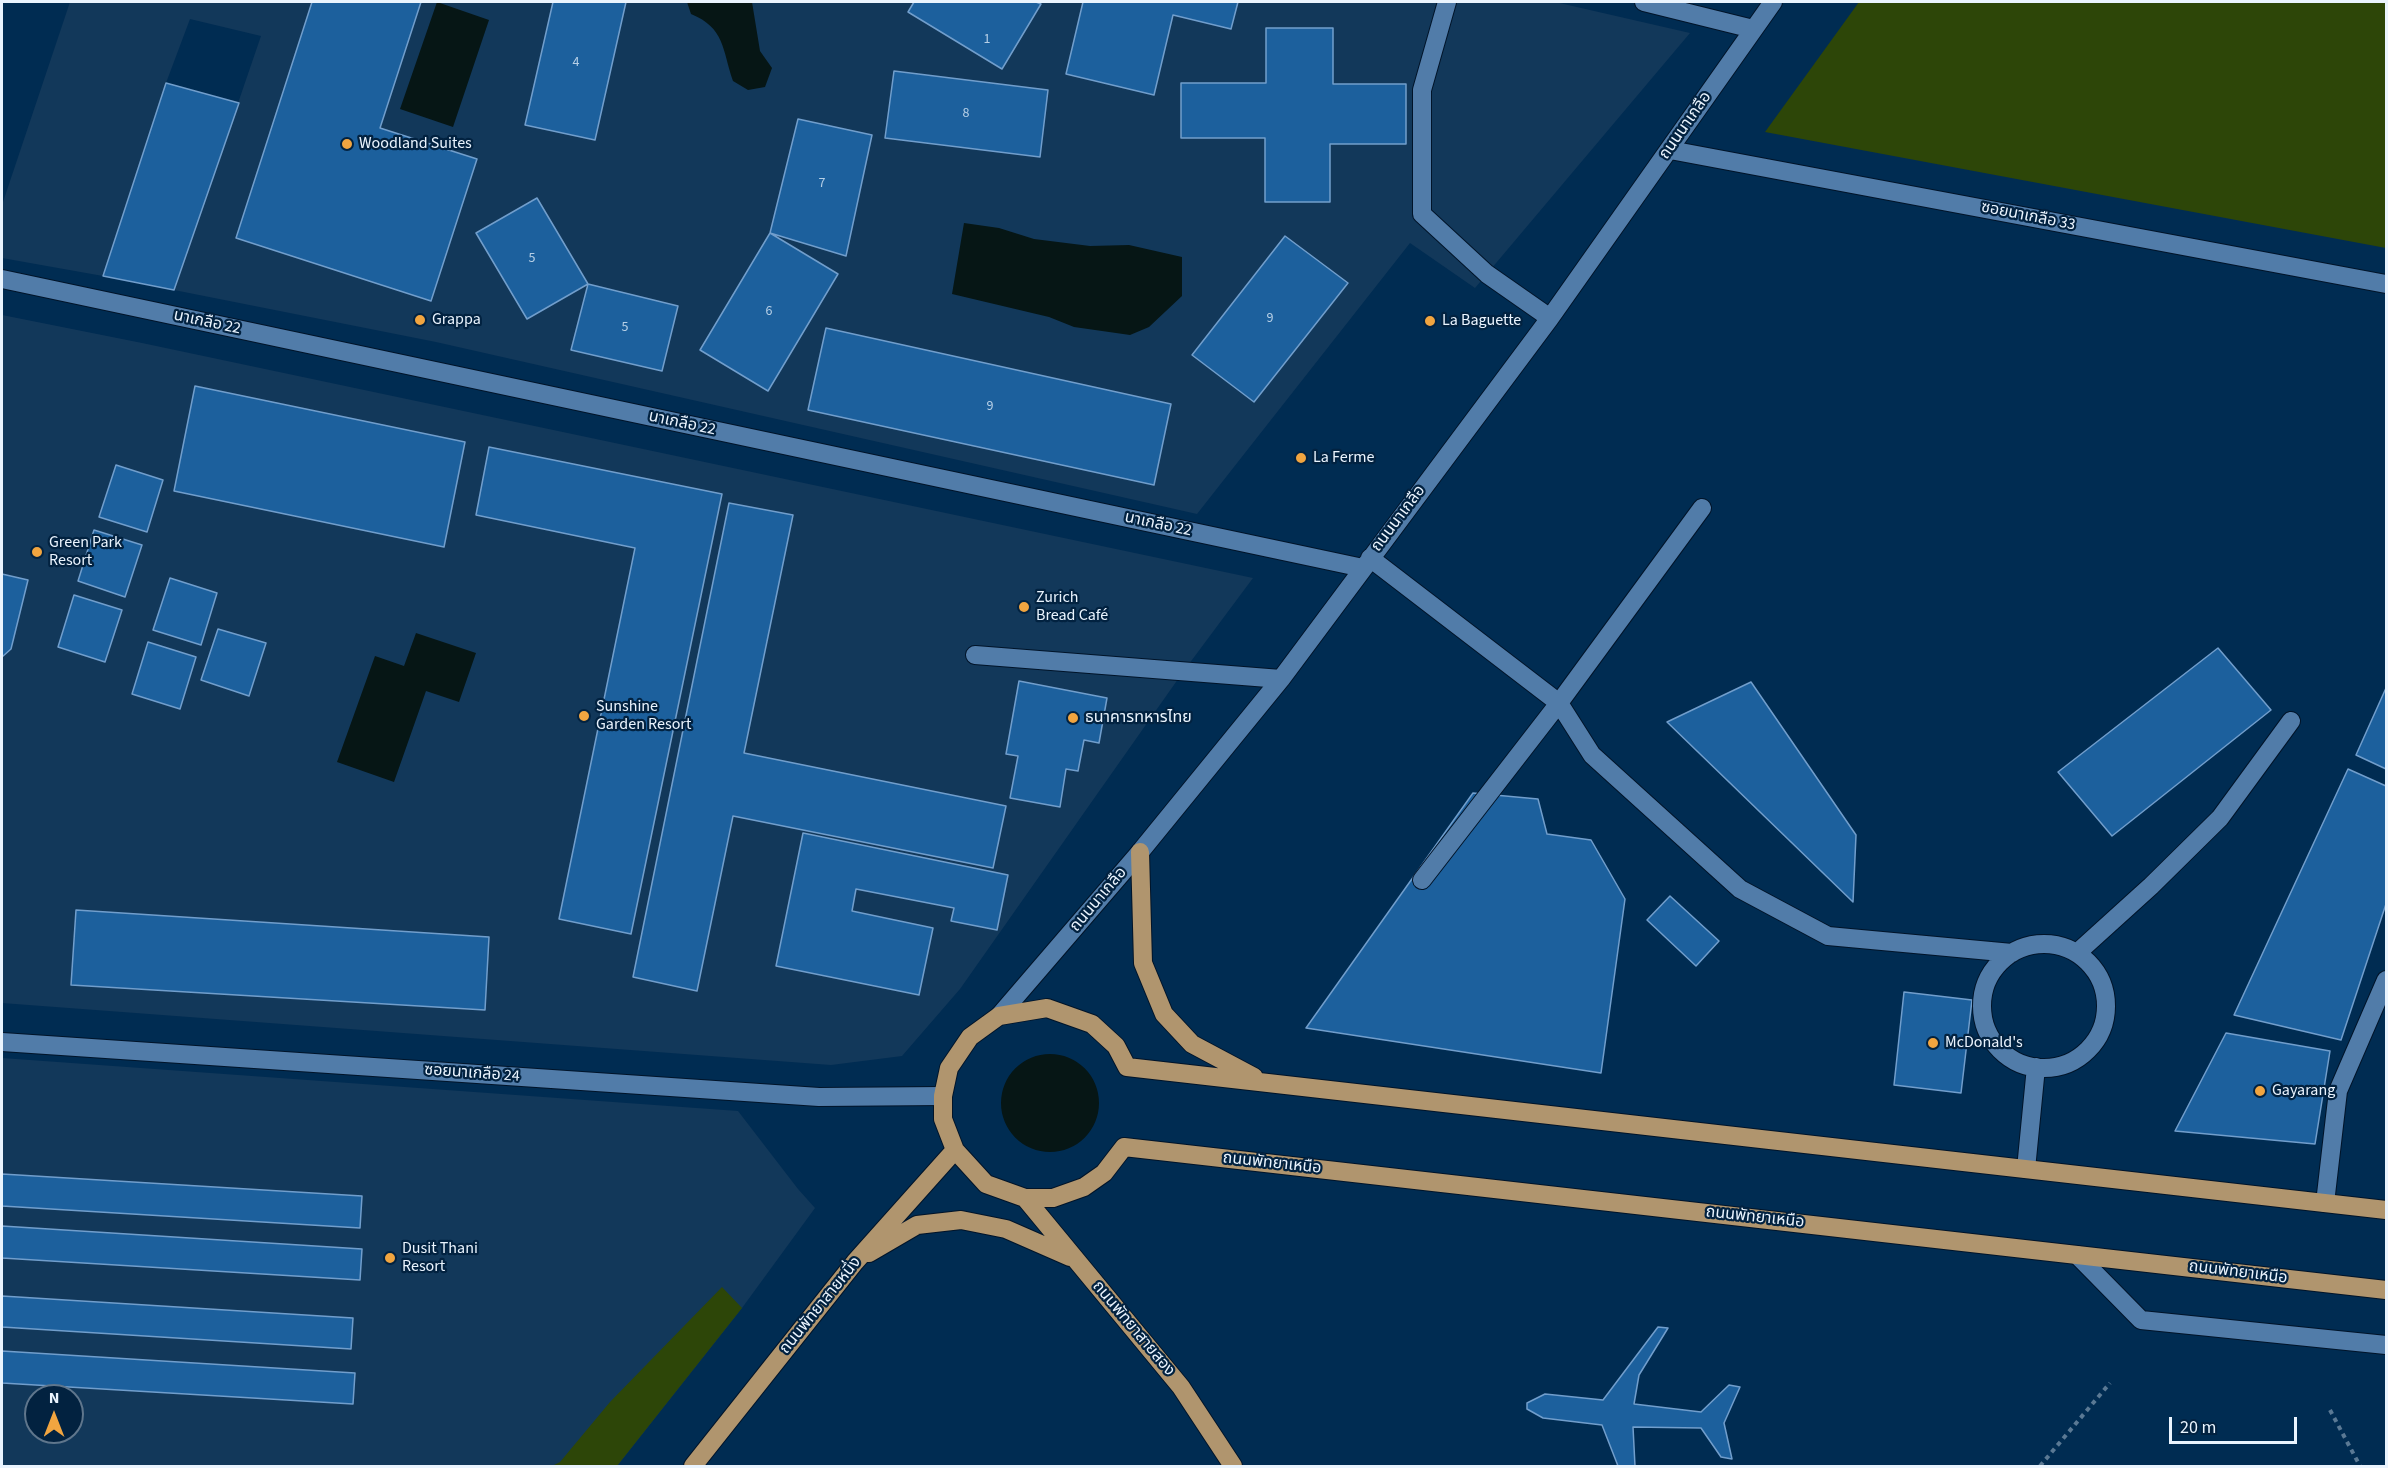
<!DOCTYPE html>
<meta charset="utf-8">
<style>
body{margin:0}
#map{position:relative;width:2388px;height:1468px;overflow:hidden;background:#002c52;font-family:"Source Sans 3",sans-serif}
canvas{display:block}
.frame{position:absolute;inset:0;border:3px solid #eaf4fe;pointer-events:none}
.north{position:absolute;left:24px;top:1384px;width:60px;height:60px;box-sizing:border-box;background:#022240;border:2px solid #5f768c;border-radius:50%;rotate:0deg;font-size:16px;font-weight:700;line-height:24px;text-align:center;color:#eaf4fe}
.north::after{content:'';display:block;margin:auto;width:21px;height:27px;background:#f1a540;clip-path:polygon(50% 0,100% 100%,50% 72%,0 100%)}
.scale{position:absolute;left:2169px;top:1417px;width:128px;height:27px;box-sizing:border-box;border:3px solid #eaf4fe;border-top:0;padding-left:8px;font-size:18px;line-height:21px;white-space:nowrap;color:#eaf4fe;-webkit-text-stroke:4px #022240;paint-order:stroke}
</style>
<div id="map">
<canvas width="2388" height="1468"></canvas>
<div class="frame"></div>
<div class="north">N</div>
<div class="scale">20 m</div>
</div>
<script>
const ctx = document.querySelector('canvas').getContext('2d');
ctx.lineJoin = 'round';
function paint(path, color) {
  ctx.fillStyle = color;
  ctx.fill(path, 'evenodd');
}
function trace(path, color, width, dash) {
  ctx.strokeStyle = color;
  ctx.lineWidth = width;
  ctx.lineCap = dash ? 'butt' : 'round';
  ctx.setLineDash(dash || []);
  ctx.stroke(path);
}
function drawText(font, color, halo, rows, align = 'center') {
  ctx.font = font + ' "Source Sans 3","Noto Sans Thai",sans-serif';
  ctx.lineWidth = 4.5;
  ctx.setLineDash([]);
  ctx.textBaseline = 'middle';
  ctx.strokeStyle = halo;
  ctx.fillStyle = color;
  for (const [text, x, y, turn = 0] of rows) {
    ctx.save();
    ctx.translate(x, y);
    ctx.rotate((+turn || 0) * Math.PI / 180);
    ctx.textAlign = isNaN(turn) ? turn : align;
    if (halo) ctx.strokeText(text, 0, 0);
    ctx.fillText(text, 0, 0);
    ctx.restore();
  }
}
paint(new Path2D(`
 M70,2H1555L1690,33L1475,288L1410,243L1197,514L436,342L174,290L261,36L190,19L166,83L103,276L2,258V205Z
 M2,315L142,343L1253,578L1183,672L960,989L902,1056L831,1065L2,1003Z
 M2,1058L738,1111L798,1189L815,1208L742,1308L617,1466H2ZM36,1396H72V1432H36Z`), '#12385a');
paint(new Path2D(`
 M1859,2H2386V248L1765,132Z
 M722,1287L742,1308L617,1466H552L560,1462L610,1402Z`), '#2d4608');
paint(new Path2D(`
 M437,2L489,20L453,127L400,109Z
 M687,2H752L760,51L772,68L765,87L748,90L733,81C722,49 725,28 691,14Z
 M964,223L999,228L1034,239L1090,246L1129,245L1182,257V296L1149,327L1130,335L1074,327L1049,317L952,294Z
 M416,633L476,653L459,702L426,691L394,782L337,762L375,656L404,666Z
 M1001 1103a49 49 0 1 1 98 0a49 49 0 1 1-98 0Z`), '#061615');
const building = new Path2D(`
 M312,2H421L380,128L477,159L431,301L236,238Z
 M553,2H626L595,140L525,125Z
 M914,2H1036L1041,4L1002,69L908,12Z
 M1083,2H1238L1231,29L1173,15L1154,95L1066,74Z
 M1266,28H1333V84H1406V144H1330V202H1265V138H1181V83H1266Z
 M894,71L1048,90L1040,157L885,138Z
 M166,83L239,103L174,290L103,276Z
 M798,119L872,135L846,256L770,233Z
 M537,198L588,284L527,319L476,233Z
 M770,233L838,274L768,391L700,350Z
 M1285,236L1348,283L1254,402L1192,355Z
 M588,284L678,306L662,371L571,350Z
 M826,328L1171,404L1154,485L808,410Z
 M195,386L465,442L444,547L174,491Z
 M489,447L722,494L631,934L559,919L635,548L476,515Z
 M116,465L163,480L147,532L99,517Z
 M729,503L793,515L744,753L1006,806L993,868L733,816L697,991L633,977Z
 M94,530L142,545L125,597L78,581Z
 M2,574L28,580L11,649L2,657Z
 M170,578L217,593L201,645L153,630Z
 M74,595L122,610L105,662L58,647Z
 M218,629L266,643L249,696L201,680Z
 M148,642L196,657L180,709L132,694Z
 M2218,648L2271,710L2112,836L2058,772Z
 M1019,681L1107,698L1099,743L1084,740L1078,771L1066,769L1060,807L1010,798L1018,756L1006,754Z
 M1751,682L1856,835L1853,902L1667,722Z
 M2386,688V769L2356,755Z
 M2348,769L2386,786V904L2341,1040L2234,1015Z
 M1473,793L1538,799L1547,834L1591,840L1625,899L1601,1073L1306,1028Z
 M803,833L1008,875L997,930L951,921L954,908L856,889L852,911L933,928L919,995L776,966Z
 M1670,896L1719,941L1696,966L1647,920Z
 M76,910L489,937L485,1010L71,985Z
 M1904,992L1972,1000L1961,1093L1894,1085Z
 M2226,1033L2330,1051L2315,1144L2175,1131Z
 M2,1174L362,1196L360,1228L2,1206Z
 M2,1226L362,1249L360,1280L2,1258Z
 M2,1296L353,1318L351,1349L2,1327Z
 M1658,1327L1668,1328L1639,1375L1634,1404L1701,1412L1729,1385L1740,1387L1724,1423L1732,1459L1721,1457L1701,1428L1633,1427L1635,1466H1618L1602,1425L1543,1418L1527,1409V1403L1545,1394L1603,1400Z
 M2,1351L355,1373L353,1404L2,1383Z`);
paint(building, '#1c609d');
trace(building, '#719ecc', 1.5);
const minor = new Path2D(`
 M1447,2L1422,90V214L1487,274L1550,318
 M1644,2L1753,29
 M1670,150L2386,284
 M2,279L1363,568
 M1370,558L1559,703L1592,755L1740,889L1828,936L2012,953
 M975,655L1281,679
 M1422,880L1559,703L1702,508
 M1982 1006a62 62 0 1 1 124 0a62 62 0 1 1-124 0Z
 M2077,953L2151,886L2220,818L2291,721
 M999,1016L1140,852L1281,679L1550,318L1773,2
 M2,1042L819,1097L943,1096
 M2026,1169L2036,1067
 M2325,1203L2338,1091L2386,980
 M2077,1255L2141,1320L2386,1345`);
const major = new Path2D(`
 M1140,852L1143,963L1164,1014L1192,1044L1254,1077
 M1025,1198L1181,1387L1233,1466
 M2386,1210L1127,1067L1116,1046L1092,1024L1047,1008L999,1016L970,1037L949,1068L943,1096V1119L955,1150L986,1184L1025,1198H1053L1084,1187L1104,1173L1124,1147L2386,1290
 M869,1253L917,1225L961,1220L1006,1229L1070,1257
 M693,1466L855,1262L955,1150`);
trace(minor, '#011429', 20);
trace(major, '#011429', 20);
trace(new Path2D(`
 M2330,1410L2360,1466
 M2040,1466L2110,1383`), '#5a7994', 4, [4.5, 4.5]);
trace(minor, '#517ca9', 18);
trace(major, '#b0956e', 18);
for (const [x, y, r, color] of [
 [347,144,6,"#f1a540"],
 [420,320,6,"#f1a540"],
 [1430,321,6,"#f1a540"],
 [1301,458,6,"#f1a540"],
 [37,552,6,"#f1a540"],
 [1024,607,6,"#f1a540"],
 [584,716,6,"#f1a540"],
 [1073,718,6,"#f1a540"],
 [1933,1043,6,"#f1a540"],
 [2260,1091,6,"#f1a540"],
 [390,1258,6,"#f1a540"]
]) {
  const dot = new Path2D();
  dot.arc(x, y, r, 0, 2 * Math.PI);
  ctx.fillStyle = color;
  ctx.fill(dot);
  trace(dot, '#022240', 2);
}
drawText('14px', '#b6cfe6', null, [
 ["1",987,40],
 ["4",576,63],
 ["8",966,114],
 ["7",822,184],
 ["5",532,259],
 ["6",769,312],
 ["9",1270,319],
 ["5",625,328],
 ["9",990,407]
]);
drawText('16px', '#eaf4fe', '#022240', [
 ["ถนนนาเกลือ",1686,126,-55],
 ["ซอยนาเกลือ 33",2028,217,11],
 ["นาเกลือ 22",207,323,12],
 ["นาเกลือ 22",682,424,12],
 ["ถนนนาเกลือ",1399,519,-53],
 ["นาเกลือ 22",1158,525,12],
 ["ถนนนาเกลือ",1099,900,-50],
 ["ซอยนาเกลือ 24",472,1074,4],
 ["ถนนพัทยาเหนือ",1272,1164,6],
 ["ถนนพัทยาเหนือ",1755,1218,6],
 ["ถนนพัทยาเหนือ",2238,1273,7],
 ["ถนนพัทยาสายหนึ่ง",821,1306,-51],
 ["ถนนพัทยาสายสอง",1133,1329,50]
]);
drawText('16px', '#eaf4fe', '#022240', [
 ["Woodland Suites",359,144],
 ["Grappa",432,320],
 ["La Baguette",1442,321],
 ["La Ferme",1313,458],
 ["Green Park",49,543],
 ["Resort",49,561],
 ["Zurich",1036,598],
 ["Bread Café",1036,616],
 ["Sunshine",596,707],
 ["Garden Resort",596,725],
 ["ธนาคารทหารไทย",1085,718],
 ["McDonald's",1945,1043],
 ["Gayarang",2272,1091],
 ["Dusit Thani",402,1249],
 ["Resort",402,1267]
], 'left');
</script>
